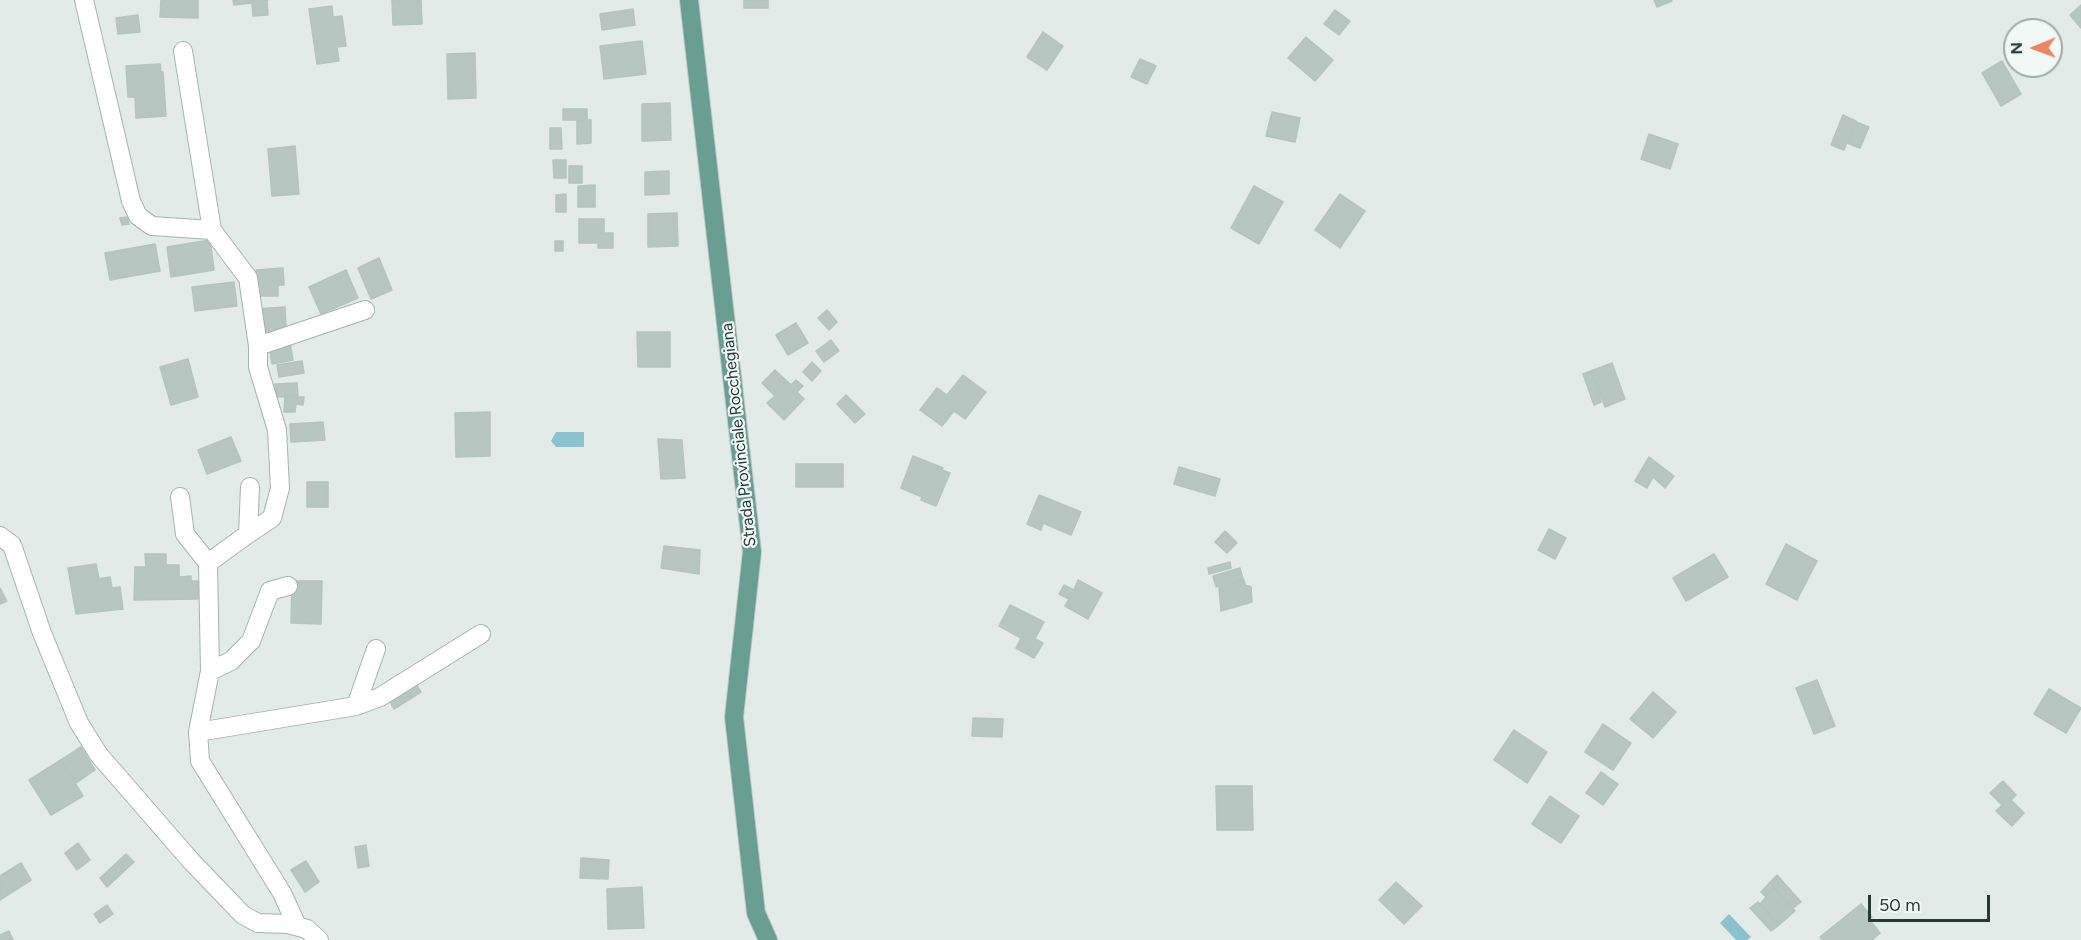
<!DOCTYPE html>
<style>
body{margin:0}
#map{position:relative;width:2081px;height:940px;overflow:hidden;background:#e2ebe7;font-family:Figtree,sans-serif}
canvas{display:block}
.north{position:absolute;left:2003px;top:18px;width:60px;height:60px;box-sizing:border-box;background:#f2f8f5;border:2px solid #9faca8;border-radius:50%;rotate:269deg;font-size:16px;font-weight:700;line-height:24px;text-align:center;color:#233b35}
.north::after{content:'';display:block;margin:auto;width:21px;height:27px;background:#ea8661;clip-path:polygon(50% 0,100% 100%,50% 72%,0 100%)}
.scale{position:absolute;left:1868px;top:895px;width:122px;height:27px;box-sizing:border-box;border:3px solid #233b35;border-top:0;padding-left:8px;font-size:18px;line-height:21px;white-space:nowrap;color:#233b35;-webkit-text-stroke:4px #f2f8f5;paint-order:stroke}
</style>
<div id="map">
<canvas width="2081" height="940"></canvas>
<div class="north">N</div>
<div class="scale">50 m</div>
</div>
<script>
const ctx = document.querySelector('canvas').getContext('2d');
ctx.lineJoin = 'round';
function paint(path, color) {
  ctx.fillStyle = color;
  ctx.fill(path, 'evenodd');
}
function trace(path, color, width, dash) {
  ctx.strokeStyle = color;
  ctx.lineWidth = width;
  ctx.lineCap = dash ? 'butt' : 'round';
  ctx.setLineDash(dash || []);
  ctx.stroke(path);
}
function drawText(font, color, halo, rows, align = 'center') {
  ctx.font = font + ' Figtree,sans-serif';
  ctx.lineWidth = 4.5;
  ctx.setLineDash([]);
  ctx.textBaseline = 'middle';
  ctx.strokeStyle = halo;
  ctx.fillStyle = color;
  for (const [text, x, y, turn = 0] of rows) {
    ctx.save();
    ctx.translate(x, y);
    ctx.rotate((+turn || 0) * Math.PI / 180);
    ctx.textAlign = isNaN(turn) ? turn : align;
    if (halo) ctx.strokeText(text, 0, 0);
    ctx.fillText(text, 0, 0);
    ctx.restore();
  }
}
paint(new Path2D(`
 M556,432H584V447H556L551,441Z
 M1729,914L1751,937L1747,940H1736L1720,923Z`), '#8cc2cd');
const building = new Path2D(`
 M161,0H198V18L160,17Z
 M233,0H268L267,1L268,15L253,16L252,3L234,5Z
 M392,0H421L422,24L393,25Z
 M744,0H768V8H744Z
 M1654,0H1671L1672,1L1657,7Z
 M2081,5V28L2070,15Z
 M332,6L333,17L342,16L346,46L337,47L339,61L317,64L309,9Z
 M633,9L635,25L602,30L600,14Z
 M1335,10L1350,21L1339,35L1324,24Z
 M138,15L140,32L118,34L116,18Z
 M1043,32L1063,46L1047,70L1027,57Z
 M1306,37L1333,60L1315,81L1288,58Z
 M642,41L646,74L604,79L600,46Z
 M475,53L476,98L448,99L447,54Z
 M1140,59L1156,66L1147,84L1131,77Z
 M2002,61L2021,94L2001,106L1982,73Z
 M160,64L161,72H163L166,116L136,118L135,97H128L126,66Z
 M670,103L671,140L642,141V104Z
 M563,109H587V120H563Z
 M1272,112L1300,118L1295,142L1266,136Z
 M1843,115L1856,121L1844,150L1831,145Z
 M577,120H591V143L577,144Z
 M1856,122L1869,127L1860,148L1847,143Z
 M550,128H561L562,149H550Z
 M1649,134L1678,144L1670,169L1641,159Z
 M295,146L299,194L272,196L268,149Z
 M553,160H566V178H554Z
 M569,166H582V183H569Z
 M669,171V194L645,195V172Z
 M595,185V207H578V186Z
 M1254,186L1283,202L1259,244L1231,228Z
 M566,194V212H556V195Z
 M1340,194L1365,211L1340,248L1315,230Z
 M677,213L678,246L648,247V214Z
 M127,217L129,224L122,225L120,218Z
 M579,219H604V233H613V248H598V243H579Z
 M210,240L214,270L171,277L167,247Z
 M555,241H563V251H555Z
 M155,244L160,271L110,280L105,253Z
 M379,258L392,290L371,299L358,268Z
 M283,268L284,285H278V296H254L257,285L256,270Z
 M346,270L358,298L321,314L309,287Z
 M234,282L237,306L195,311L192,287Z
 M285,307L286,330L257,332L255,309Z
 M827,310L837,322L829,330L818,318Z
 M796,323L808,343L788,355L776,335Z
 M637,332H670V367H638Z
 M831,340L839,351L824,362L816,351Z
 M290,343L293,360L272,364L269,346Z
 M188,359L198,397L171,405L160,367Z
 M302,361L304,373L279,377L277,365Z
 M812,362L821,371L812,381L803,372Z
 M1612,363L1625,399L1605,407L1591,371Z
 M775,370L791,385L796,380L803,386L797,392L804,399L784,420L767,403L775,396L762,383Z
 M1591,371L1601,402L1594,405L1583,374Z
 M963,375L986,392L965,419L954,411L942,426L920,410L937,388L947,395Z
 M297,383L298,396L276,397L275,384Z
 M846,395L865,414L855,423L837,404Z
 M285,397H304L303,405L296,404L295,412H284Z
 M490,412V456L456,457L455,413Z
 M323,422L325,440L291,442L290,424Z
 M231,437L241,461L207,474L198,450Z
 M658,439L682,440L685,478L661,479Z
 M913,456L943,468L942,470L950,473L936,506L921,500L922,497L901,488Z
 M1649,457L1674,476L1665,488L1653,477L1647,488L1635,481Z
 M796,464H843V487H796Z
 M1179,467L1220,479L1215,496L1174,484Z
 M307,482H328V507H307Z
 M1039,495L1081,512L1071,535L1043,523L1041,530L1027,524Z
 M1549,529L1566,538L1555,559L1538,550Z
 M1225,531L1237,543L1227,553L1215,542Z
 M1786,544L1817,561L1797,600L1766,584Z
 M664,546L700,550L699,574L661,568Z
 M145,554H166V565H179V577L191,576V581H198V599L134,600L135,567H146Z
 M1714,554L1728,577L1686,601L1673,578Z
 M1230,562L1231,568L1209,574L1208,568Z
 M96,564L99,579L110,577L112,588L120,587L123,609L76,614L68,568Z
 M1240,568L1243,579L1216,587L1213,576Z
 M1078,580L1102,593L1088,619L1065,606L1069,599L1059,594L1064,585L1074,590Z
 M1244,580L1245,585L1251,587L1252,602L1221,611L1219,588Z
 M292,581H322L321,624L291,623Z
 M0,588L7,601L0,604Z
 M1010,605L1044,622L1035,639L1043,643L1034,658L1016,648L1021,638L999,626Z
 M411,677L421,692L394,709L385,693Z
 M1817,680L1835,726L1814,734L1796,688Z
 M2049,689L2081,708L2066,733L2034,714Z
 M1653,692L1676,712L1653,738L1630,719Z
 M973,718L1003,719L1002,737L972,736Z
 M1603,724L1631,743L1613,770L1585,752Z
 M1514,730L1547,752L1527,783L1494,760Z
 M81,747L95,770L76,783L61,760Z
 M61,760L83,796L51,815L29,780Z
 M1601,772L1618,784L1603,805L1586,793Z
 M2003,781L2016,795L2011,800L2024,813L2012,826L1996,811L2002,805L1990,793Z
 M1216,786H1252L1253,830H1217Z
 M1550,796L1579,816L1561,843L1532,824Z
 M78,843L90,860L77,870L65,853Z
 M366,845L369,866L358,868L355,847Z
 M126,854L134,862L107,887L100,878Z
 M581,858L609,860L608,879L580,878Z
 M306,861L319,882L305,892L291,870Z
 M21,863L31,880L0,900V876Z
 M1777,875L1801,902L1793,908L1774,887L1765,896L1761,892Z
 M1396,882L1422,906L1404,924L1379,900Z
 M642,887L644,928L608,929L607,889Z
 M1774,888L1795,911L1779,925L1760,904Z
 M1758,902L1778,926L1771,931L1750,908Z
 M1861,904L1872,917L1869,919L1880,933L1872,940H1823L1820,937Z
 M107,905L113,914L100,923L94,914Z
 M9,931L13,940H0V935Z`);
paint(building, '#b7c6c0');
trace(building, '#b4c4be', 1.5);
const minor = new Path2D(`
 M84,0L131,201L138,216L152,226L212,230L248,278L258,346
 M183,51L212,230
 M180,497L185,534L208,563L210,671L198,732L200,761L282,893L297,926
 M248,534L272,518L280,488L277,430L258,367V346L365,310
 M0,536L12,545L42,633L79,723L99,755L192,862L243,915L258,923L288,924L307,929L319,940
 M208,563L248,534L250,487
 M210,671L231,661L251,641L270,591L288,586
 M356,706L380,697L481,634
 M198,732L356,706L376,649`);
const major = new Path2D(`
 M689,0L752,552L734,717L756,913L768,940`);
trace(minor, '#a5b3ae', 20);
trace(major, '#c1c8c6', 20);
trace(minor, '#fff', 18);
trace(major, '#699e92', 18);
drawText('16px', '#233b35', '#f2f8f5', [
 ["Strada Provinciale Rocchegiana",739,435,-96]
]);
</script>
